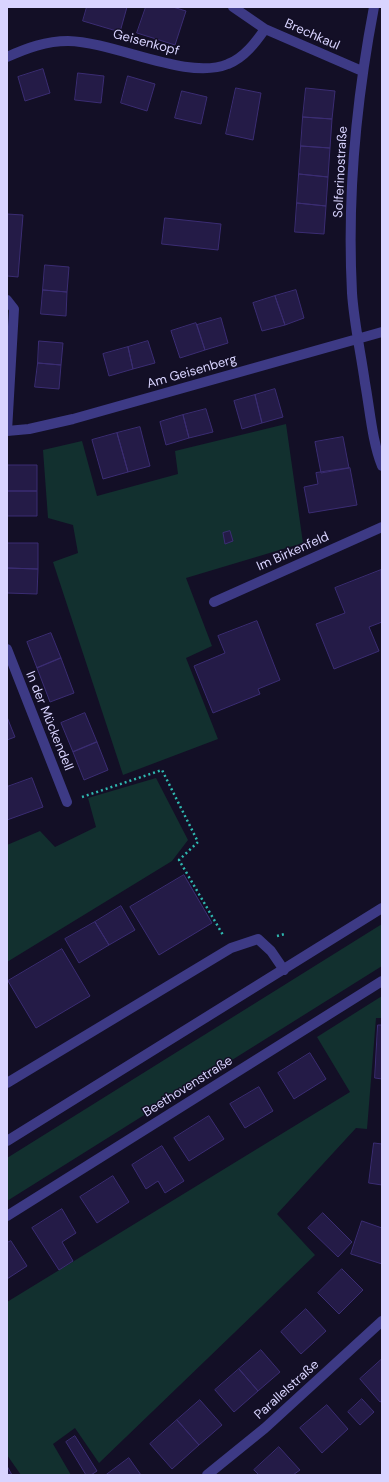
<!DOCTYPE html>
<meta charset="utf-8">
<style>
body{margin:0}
#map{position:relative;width:389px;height:1482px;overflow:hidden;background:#130f26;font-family:"DM Sans",sans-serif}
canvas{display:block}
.frame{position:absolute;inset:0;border:8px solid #d9d4ff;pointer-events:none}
</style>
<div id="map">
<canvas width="389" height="1482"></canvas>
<div class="frame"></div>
</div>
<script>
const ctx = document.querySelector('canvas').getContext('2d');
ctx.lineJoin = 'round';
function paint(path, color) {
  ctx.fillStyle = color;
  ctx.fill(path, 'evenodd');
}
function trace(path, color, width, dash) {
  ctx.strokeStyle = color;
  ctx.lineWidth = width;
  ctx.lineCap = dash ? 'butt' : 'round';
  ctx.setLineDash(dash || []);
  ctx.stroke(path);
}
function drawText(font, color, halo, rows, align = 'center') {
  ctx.font = font + ' "DM Sans",sans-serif';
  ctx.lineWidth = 3;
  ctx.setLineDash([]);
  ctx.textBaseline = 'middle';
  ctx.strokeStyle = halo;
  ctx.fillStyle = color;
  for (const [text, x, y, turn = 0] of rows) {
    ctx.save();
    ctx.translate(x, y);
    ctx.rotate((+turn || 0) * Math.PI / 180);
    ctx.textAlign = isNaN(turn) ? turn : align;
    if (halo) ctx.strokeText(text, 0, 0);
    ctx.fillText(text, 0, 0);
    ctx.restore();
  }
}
paint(new Path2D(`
 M286,424L303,543L186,578L212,646L186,658L218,739L123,775L53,562L78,553L73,525L48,518L43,450L82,441L97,496L178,474L175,451Z
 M156,778L188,840L172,861L7,962V845L40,831L55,847L96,827L88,798Z
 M382,924V966L7,1201V1158Z
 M382,996V1018H376L367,1129L356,1128L277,1214L315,1255L99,1463L75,1428L53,1444L71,1475H21L7,1455V1302L350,1092L317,1037Z`), '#12302f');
const building = new Path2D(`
 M87,7H127L120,32L83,21Z
 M146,7H173L186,11L175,45L137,33Z
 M43,69L50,93L25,101L18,77Z
 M78,73L104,76L101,103L75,100Z
 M128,76L155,84L147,111L121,103Z
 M236,88L261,93L253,140L226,134Z
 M306,88L335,91L332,119L303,117Z
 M182,91L207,97L201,124L175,118Z
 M303,117L332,119L330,148L301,146Z
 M301,146L330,148L328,177L299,174Z
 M299,174L328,177L326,206L297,203Z
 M297,203L326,206L324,234L295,232Z
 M7,214L23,215L18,277L7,276Z
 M165,218L221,224L218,250L162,244Z
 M45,265L69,267L67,292L43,290Z
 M43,290L67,292L66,316L41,314Z
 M296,290L304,318L285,325L275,296Z
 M275,296L285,325L262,331L253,303Z
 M221,318L228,343L205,350L197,325Z
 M196,323L205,350L180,358L171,331Z
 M39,341L63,343L61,365L38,363Z
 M148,341L155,363L133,369L128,347Z
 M128,347L133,369L109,376L103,354Z
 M38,363L61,365L59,389L35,387Z
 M275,389L283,417L262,423L255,395Z
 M255,395L262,423L242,429L234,401Z
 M206,409L213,432L189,438L183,415Z
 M183,415L189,438L166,445L160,422Z
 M140,427L150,466L128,472L117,433Z
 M117,433L128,472L103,479L92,440Z
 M343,437L349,468L321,473L315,442Z
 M7,465H37V491H7Z
 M350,468L357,505L309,513L304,487L318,484L316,473Z
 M7,491H37V516H7Z
 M230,531L233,541L225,544L223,533Z
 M7,543H38V569L7,568Z
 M7,568L38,569L37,594L7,593Z
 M381,570L382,622L369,627L379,651L334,669L316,624L345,613L335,588Z
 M257,621L280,680L258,689L260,694L213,713L194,666L225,653L218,636Z
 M51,633L61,658L37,668L27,642Z
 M61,658L74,693L50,702L37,668Z
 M85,713L97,742L73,752L61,723Z
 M7,717L15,737L7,740Z
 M97,742L108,770L84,780L73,752Z
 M32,778L43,807L7,820V787Z
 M184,875L212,923L159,955L130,907Z
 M121,906L135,930L109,945L95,922Z
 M95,922L109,945L79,963L65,939Z
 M62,949L90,996L36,1028L8,981Z
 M378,1025H382V1079L375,1078Z
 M310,1053L326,1079L294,1099L278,1073Z
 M259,1087L273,1111L245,1128L230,1104Z
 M209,1116L224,1139L189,1161L174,1138Z
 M374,1143L382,1144V1185L369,1183Z
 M162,1146L184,1181L165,1193L158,1181L146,1189L132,1165Z
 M113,1176L129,1202L97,1223L80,1197Z
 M62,1209L76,1233L62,1242L73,1261L59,1270L32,1228Z
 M323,1213L352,1242L338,1257L308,1228Z
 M362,1221L382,1228V1264L351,1254Z
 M11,1241L27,1266L7,1279V1243Z
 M342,1269L363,1290L339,1314L318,1293Z
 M306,1309L326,1331L301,1354L281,1332Z
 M261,1350L280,1372L258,1391L239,1369Z
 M382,1359V1401L380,1402L360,1379Z
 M239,1369L258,1391L234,1412L215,1390Z
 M362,1399L374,1412L360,1425L348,1412Z
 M200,1400L222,1425L199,1445L177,1420Z
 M327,1405L348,1429L322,1453L300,1428Z
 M177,1420L199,1445L172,1469L150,1444Z
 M75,1436L97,1471L91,1475H86L66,1442Z
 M279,1447L300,1470L293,1475H259L254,1470Z
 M129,1458L141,1475H106Z
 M7,1466L12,1475H7Z`);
paint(building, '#241b47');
trace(building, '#3b2d73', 1);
trace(new Path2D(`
 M82,797L162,770L198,842L179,860L223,935
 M277,936L285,934`), '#2fb8b0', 2.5, [2, 3]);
trace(new Path2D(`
 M233,7L265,29L362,71
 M374,7C356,101 347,198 352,293C354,323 361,354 365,383C370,410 372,441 382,466
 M7,57C27,48 46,41 68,41C116,42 187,81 228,64C244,58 256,42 265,29
 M7,300L14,309L7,431
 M7,431L29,429L73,419L382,332
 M214,602L382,527
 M7,649L67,802
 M7,1083L231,948L258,939L271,951L284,970
 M7,1141L382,908
 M7,1216L382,981
 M207,1475L265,1428L382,1321`), '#3d3a85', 10);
drawText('13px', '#d9d4ff', '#130f26', [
 ["Brechkaul",312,35,24],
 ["Geisenkopf",146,43,15],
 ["Solferinostraße",341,172,-87],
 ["Am Geisenberg",192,372,-16],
 ["Im Birkenfeld",293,552,-24],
 ["In der Mückendell",49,721,68],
 ["Beethovenstraße",188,1087,-32],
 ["Parallelstraße",287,1390,-42]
]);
</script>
